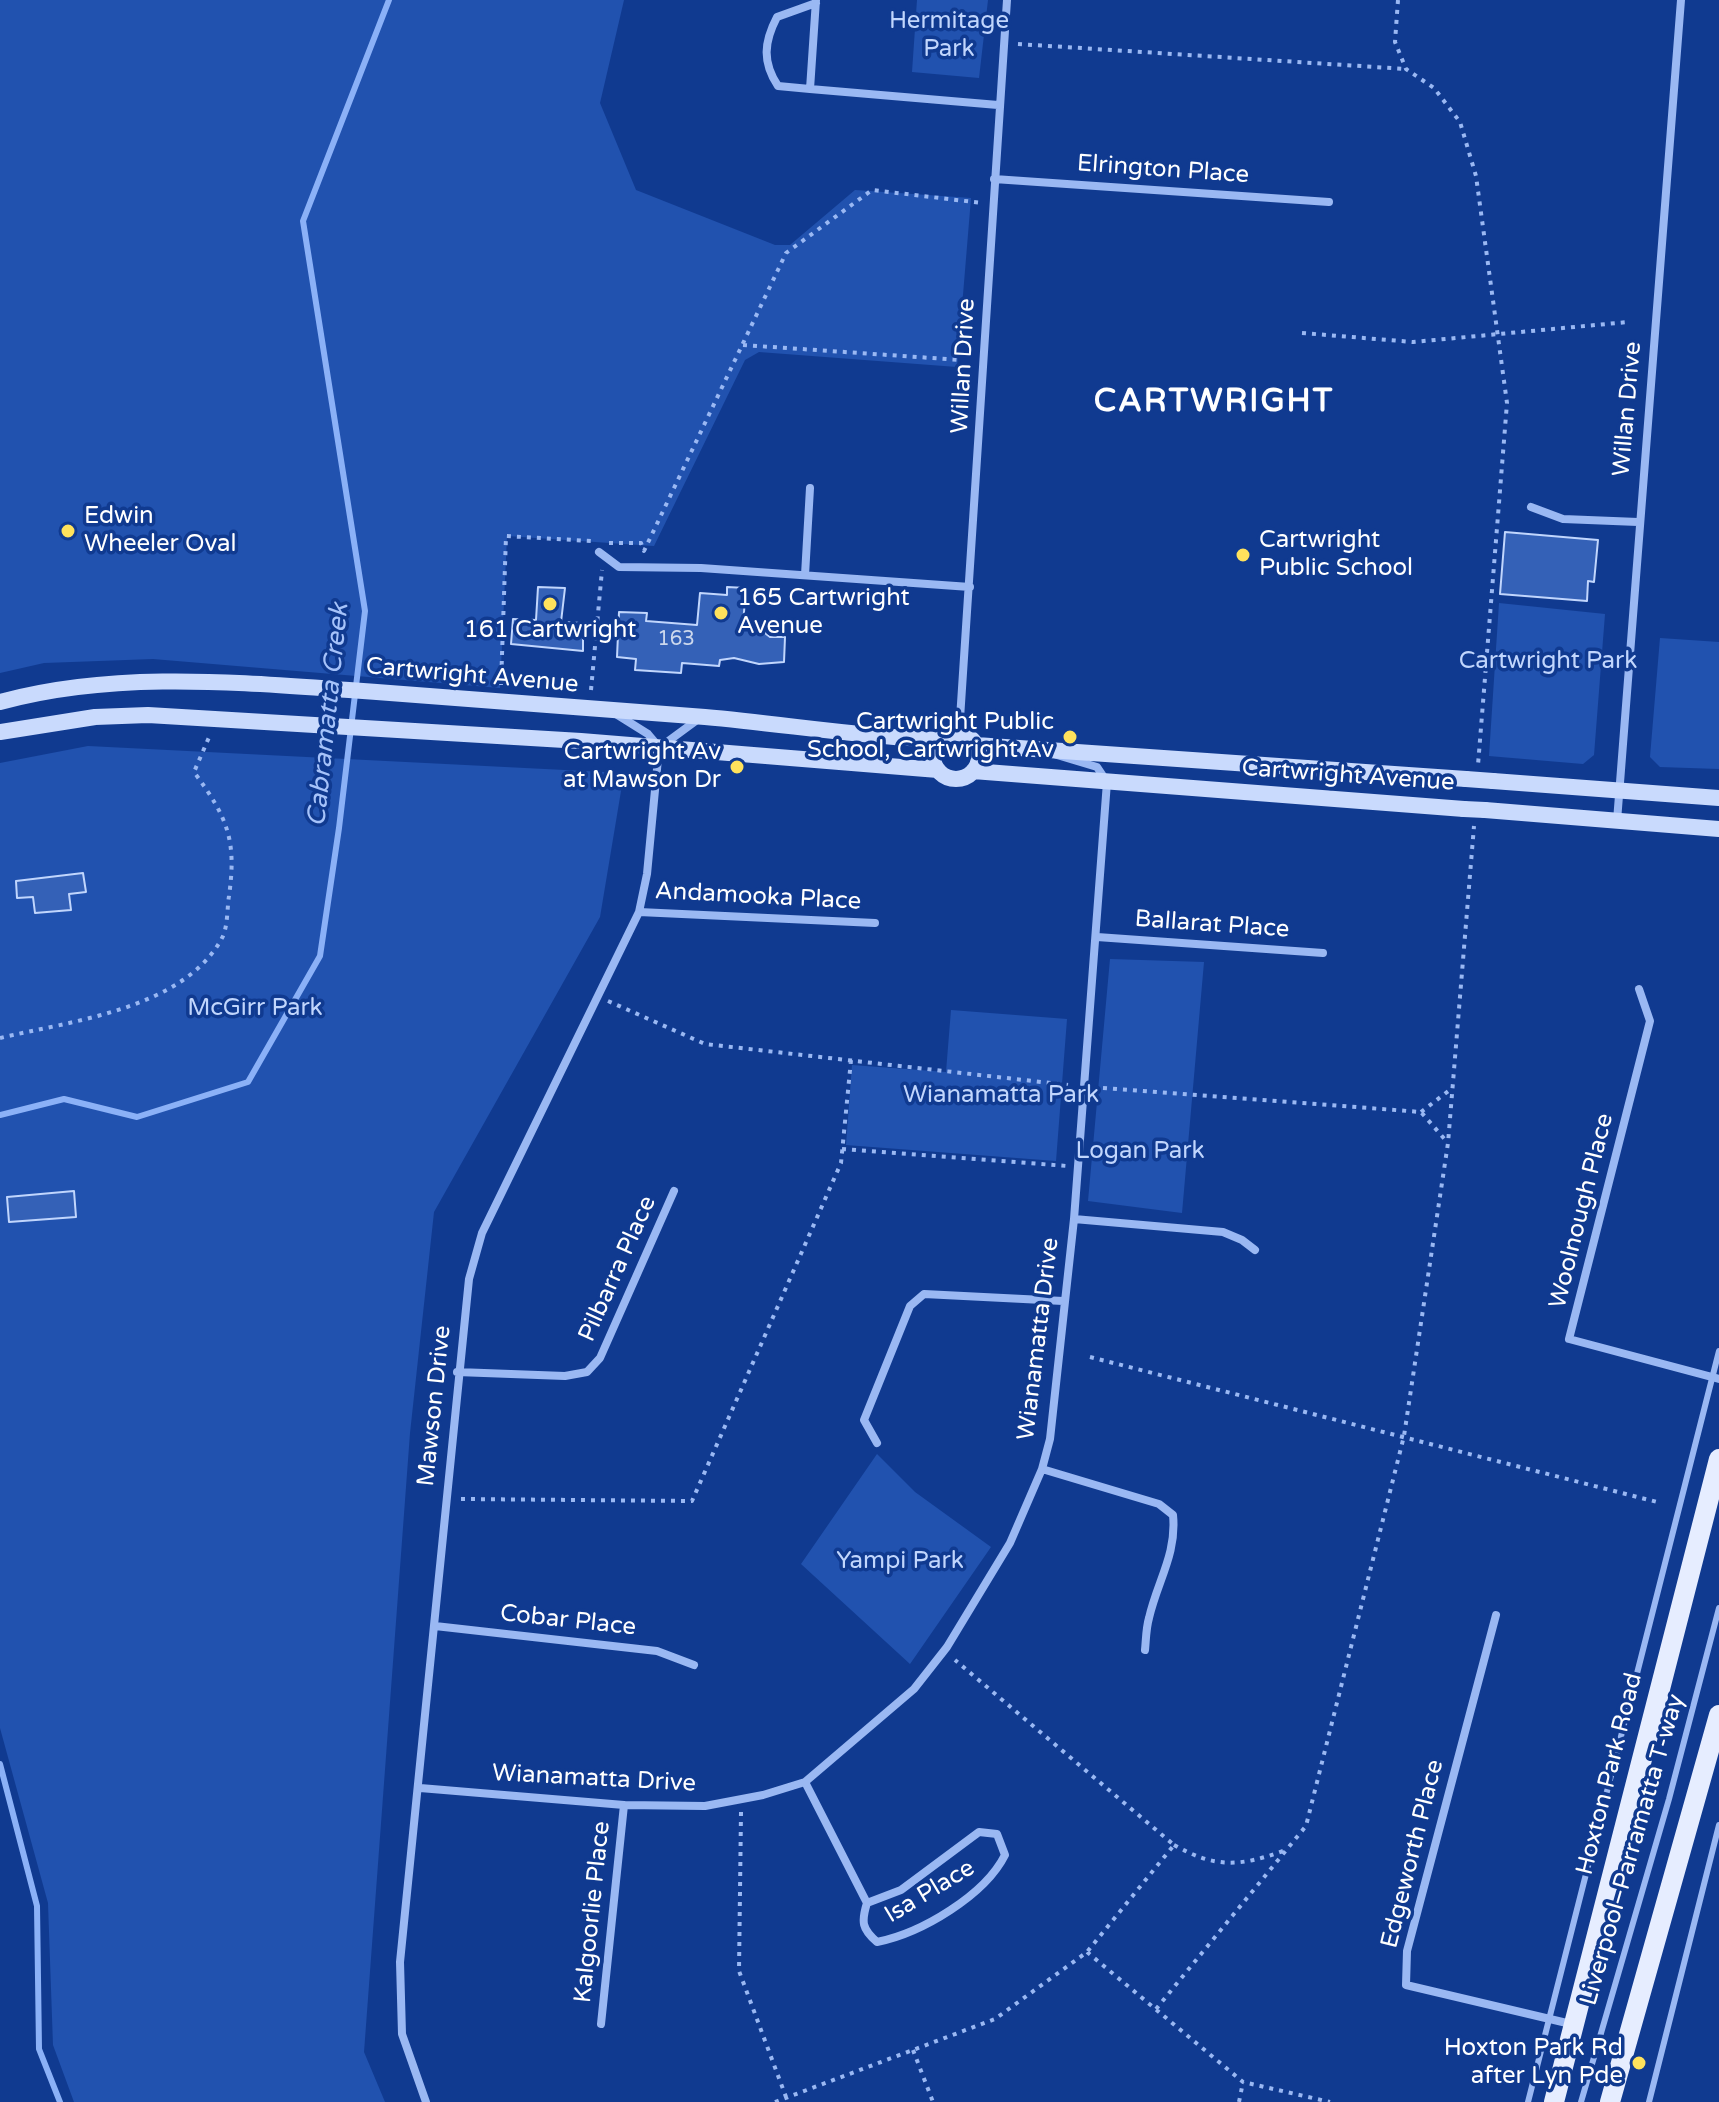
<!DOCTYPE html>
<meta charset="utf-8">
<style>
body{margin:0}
canvas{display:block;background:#103a90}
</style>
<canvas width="1719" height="2102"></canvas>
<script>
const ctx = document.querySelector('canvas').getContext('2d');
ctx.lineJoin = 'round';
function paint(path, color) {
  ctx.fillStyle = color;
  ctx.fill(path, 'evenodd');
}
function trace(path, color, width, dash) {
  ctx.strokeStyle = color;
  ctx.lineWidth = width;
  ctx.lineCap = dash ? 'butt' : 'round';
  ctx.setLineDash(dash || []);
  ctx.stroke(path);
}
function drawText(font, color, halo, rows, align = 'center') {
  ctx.font = font + ' "Varela Round",sans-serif';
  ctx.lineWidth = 7;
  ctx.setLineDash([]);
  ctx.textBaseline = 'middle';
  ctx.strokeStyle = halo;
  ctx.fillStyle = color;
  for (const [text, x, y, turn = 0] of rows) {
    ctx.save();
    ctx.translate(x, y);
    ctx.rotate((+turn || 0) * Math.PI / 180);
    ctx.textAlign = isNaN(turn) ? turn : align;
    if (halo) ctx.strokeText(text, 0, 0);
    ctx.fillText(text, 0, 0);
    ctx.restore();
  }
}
paint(new Path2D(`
 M0,0H624L600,103L636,190L775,245H790L855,190L971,198L957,367L759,352L745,360L654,546L507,536L500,688L153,659L44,663L0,673Z
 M917,0H988L979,78L912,72Z
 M1499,603L1605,614L1594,755L1583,764L1489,756Z
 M1660,638L1719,642V769L1660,767L1650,757Z
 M88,746L624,773L600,917L434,1212L410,1433L364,2052L385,2102H74L53,2045L48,1903L0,1728V763Z
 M1110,959L1204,962L1182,1213L1088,1201Z
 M951,1010L1067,1019L1056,1161L846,1145L852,1065L946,1072Z
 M877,1454L915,1492L991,1547L910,1664L801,1564Z`), '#2152af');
trace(new Path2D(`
 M0,1115L64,1099L137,1117L248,1082L320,956L339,828L365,611L303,221L389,0
 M0,1764L37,1906L39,2049L60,2102`), '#8bb1f7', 6);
const building = new Path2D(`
 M1505,532L1598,540L1594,582L1588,581L1587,601L1500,594Z
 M538,587L565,588L561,622L583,623V651L511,644L513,619L536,620Z
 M727,587L746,588L743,624L766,626V634L770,637H785L784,662L759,664L734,658L720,660L719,666L682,663L681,673L635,670L636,659L617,657L619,612L647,613L646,621L697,625L700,593L727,595Z
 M83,873L86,892L69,894L71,910L35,913L33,897L17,898L16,881Z
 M74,1191L76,1217L9,1222L7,1197Z`);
paint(building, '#3461b7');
trace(building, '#c1d6fd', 2);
trace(new Path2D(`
 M1398,0L1395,42L1406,69L1434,88L1460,122L1476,176L1507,403L1478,765
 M1018,44L1406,69
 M1302,333L1413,342L1628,322
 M743,345L961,360
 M609,543H641L644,551L786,253L872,190L982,203
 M501,685L506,536L591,541
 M591,690L602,570
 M608,1001L705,1044L1068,1085
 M0,1038C71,1021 184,1009 222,938C228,927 227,908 229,896C237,839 227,817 194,772L210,735
 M1103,1088L1421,1112L1448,1143
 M1421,1112L1451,1089
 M842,1149L1067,1166
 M1090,1357L1661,1503
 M461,1499L692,1501L841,1163L851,1060
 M741,1812L739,1971L786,2097
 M1174,1845C1215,1868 1239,1867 1283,1851
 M1087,1952L1243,2082L1330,2102
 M1156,2009L1306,1826L1404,1436L1448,1143L1474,826
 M913,2050L933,2102
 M775,2102L995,2019L1087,1952L1174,1845L955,1660
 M1239,2102L1243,2082`), '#9ab8f3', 4, [4, 6]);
trace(new Path2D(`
 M1528,2102L1719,1351
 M1581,2102L1669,1799L1719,1608
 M1649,2102L1719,1825`), '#9ab8f3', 6);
trace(new Path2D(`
 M816,0L810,89L998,105
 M810,89L778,86C762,62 764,42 777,17L816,3
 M994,179L1329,202
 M1531,507L1563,519L1638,522
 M599,552L619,567L701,568L970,587
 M805,575L810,488
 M616,714L648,734L659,747
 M959,734L1007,0
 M663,745L697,720
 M1617,821L1681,0
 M639,912L875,923
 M1097,937L1323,953
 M1639,989L1650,1021L1569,1339L1719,1379
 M1074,1219L1223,1232L1242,1240L1255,1250
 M457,1372L565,1376L587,1372L600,1358L674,1191
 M877,1443L864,1420L910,1306L924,1294L1063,1301
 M1042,1469L1159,1504L1173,1515C1177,1554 1157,1582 1149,1618C1146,1628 1146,1640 1145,1650
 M1496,1615L1407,1951L1406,1985L1571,2024
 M435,1626L657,1651L694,1665
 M805,1782L867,1903C861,1922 862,1929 877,1942C922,1933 985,1895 1005,1855L997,1834L979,1832L901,1890L867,1903
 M420,1788L624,1805L705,1806L763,1795L805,1782L914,1689L947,1647L1010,1543L1042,1469L1050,1439L1074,1219L1107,782L1097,767L1057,755
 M601,2024L624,1805
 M426,2102L402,2034L400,1962L469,1279L482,1233L639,912L647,874L659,748`), '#9ab8f3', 8);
trace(new Path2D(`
 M0,702C113,671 233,682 349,690C468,698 587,707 705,717C784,724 861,737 940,740
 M0,732L95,717L148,715L581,741L938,770
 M933 756a23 23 0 1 1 46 0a23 23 0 1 1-46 0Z
 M976,745L1466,779
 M973,771L1464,809
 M1493,781L1719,798
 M1485,810L1719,829`), '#c9dafd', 16);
trace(new Path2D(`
 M1554,2102L1719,1459
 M1610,2102L1719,1715`), '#e6edff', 20);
trace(new Path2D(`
 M1466,779L1493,781
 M1464,809L1485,810`), '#c9dafd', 16);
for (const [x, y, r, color] of [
 [68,531,8,"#ffe25c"],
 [1243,555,8,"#ffe25c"],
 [550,604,8,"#ffe25c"],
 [721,613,8,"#ffe25c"],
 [1070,737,8,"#ffe25c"],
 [737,767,8,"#ffe25c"],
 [1639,2063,8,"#ffe25c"]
]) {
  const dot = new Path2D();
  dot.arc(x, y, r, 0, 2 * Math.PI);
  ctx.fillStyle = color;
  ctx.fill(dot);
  trace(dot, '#103a90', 3);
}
drawText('20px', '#ccd8ed', null, [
 ["163",676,640]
]);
drawText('24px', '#c1d6fd', '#103a90', [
 ["Hermitage",949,22],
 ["Park",949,50],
 ["Cartwright Park",1548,662],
 ["McGirr Park",255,1009],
 ["Wianamatta Park",1001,1096],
 ["Logan Park",1140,1152],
 ["Yampi Park",900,1562]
]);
drawText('24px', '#fff', '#103a90', [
 ["Elrington Place",1163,170,4],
 ["Willan Drive",964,366,-87],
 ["Willan Drive",1628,409,-85],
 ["Cartwright Avenue",472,676,5],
 ["Cartwright Avenue",1348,776,4],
 ["Andamooka Place",758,897,3],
 ["Ballarat Place",1212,925,4],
 ["Woolnough Place",1582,1211,-76],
 ["Pilbarra Place",618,1269,-66],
 ["Wianamatta Drive",1039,1339,-83],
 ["Mawson Drive",435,1406,-84],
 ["Cobar Place",568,1621,6],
 ["Hoxton Park Road",1610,1774,-76],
 ["Wianamatta Drive",594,1779,3],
 ["Liverpool–Parramatta T-way",1633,1850,-74],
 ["Edgeworth Place",1413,1854,-76],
 ["Isa Place",930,1892,-31],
 ["Kalgoorlie Place",593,1912,-84]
]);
drawText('24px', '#fff', '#103a90', [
 ["Edwin",84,517],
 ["Wheeler Oval",84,545],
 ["Cartwright",1259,541],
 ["Public School",1259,569],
 ["165 Cartwright",737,599],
 ["Avenue",737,627],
 ["161 Cartwright",550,631,"center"],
 ["Cartwright Public",1054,723,"right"],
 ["School, Cartwright Av",1054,751,"right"],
 ["Cartwright Av",721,753,"right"],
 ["at Mawson Dr",721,781,"right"],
 ["Hoxton Park Rd",1623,2049,"right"],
 ["after Lyn Pde",1623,2077,"right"]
], 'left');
drawText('italic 26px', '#a6c3fa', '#103a90', [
 ["Cabramatta Creek",329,715,-84]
]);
ctx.letterSpacing = '2px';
drawText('bold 32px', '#fff', '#103a90', [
 ["CARTWRIGHT",1214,403]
]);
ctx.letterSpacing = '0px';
</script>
